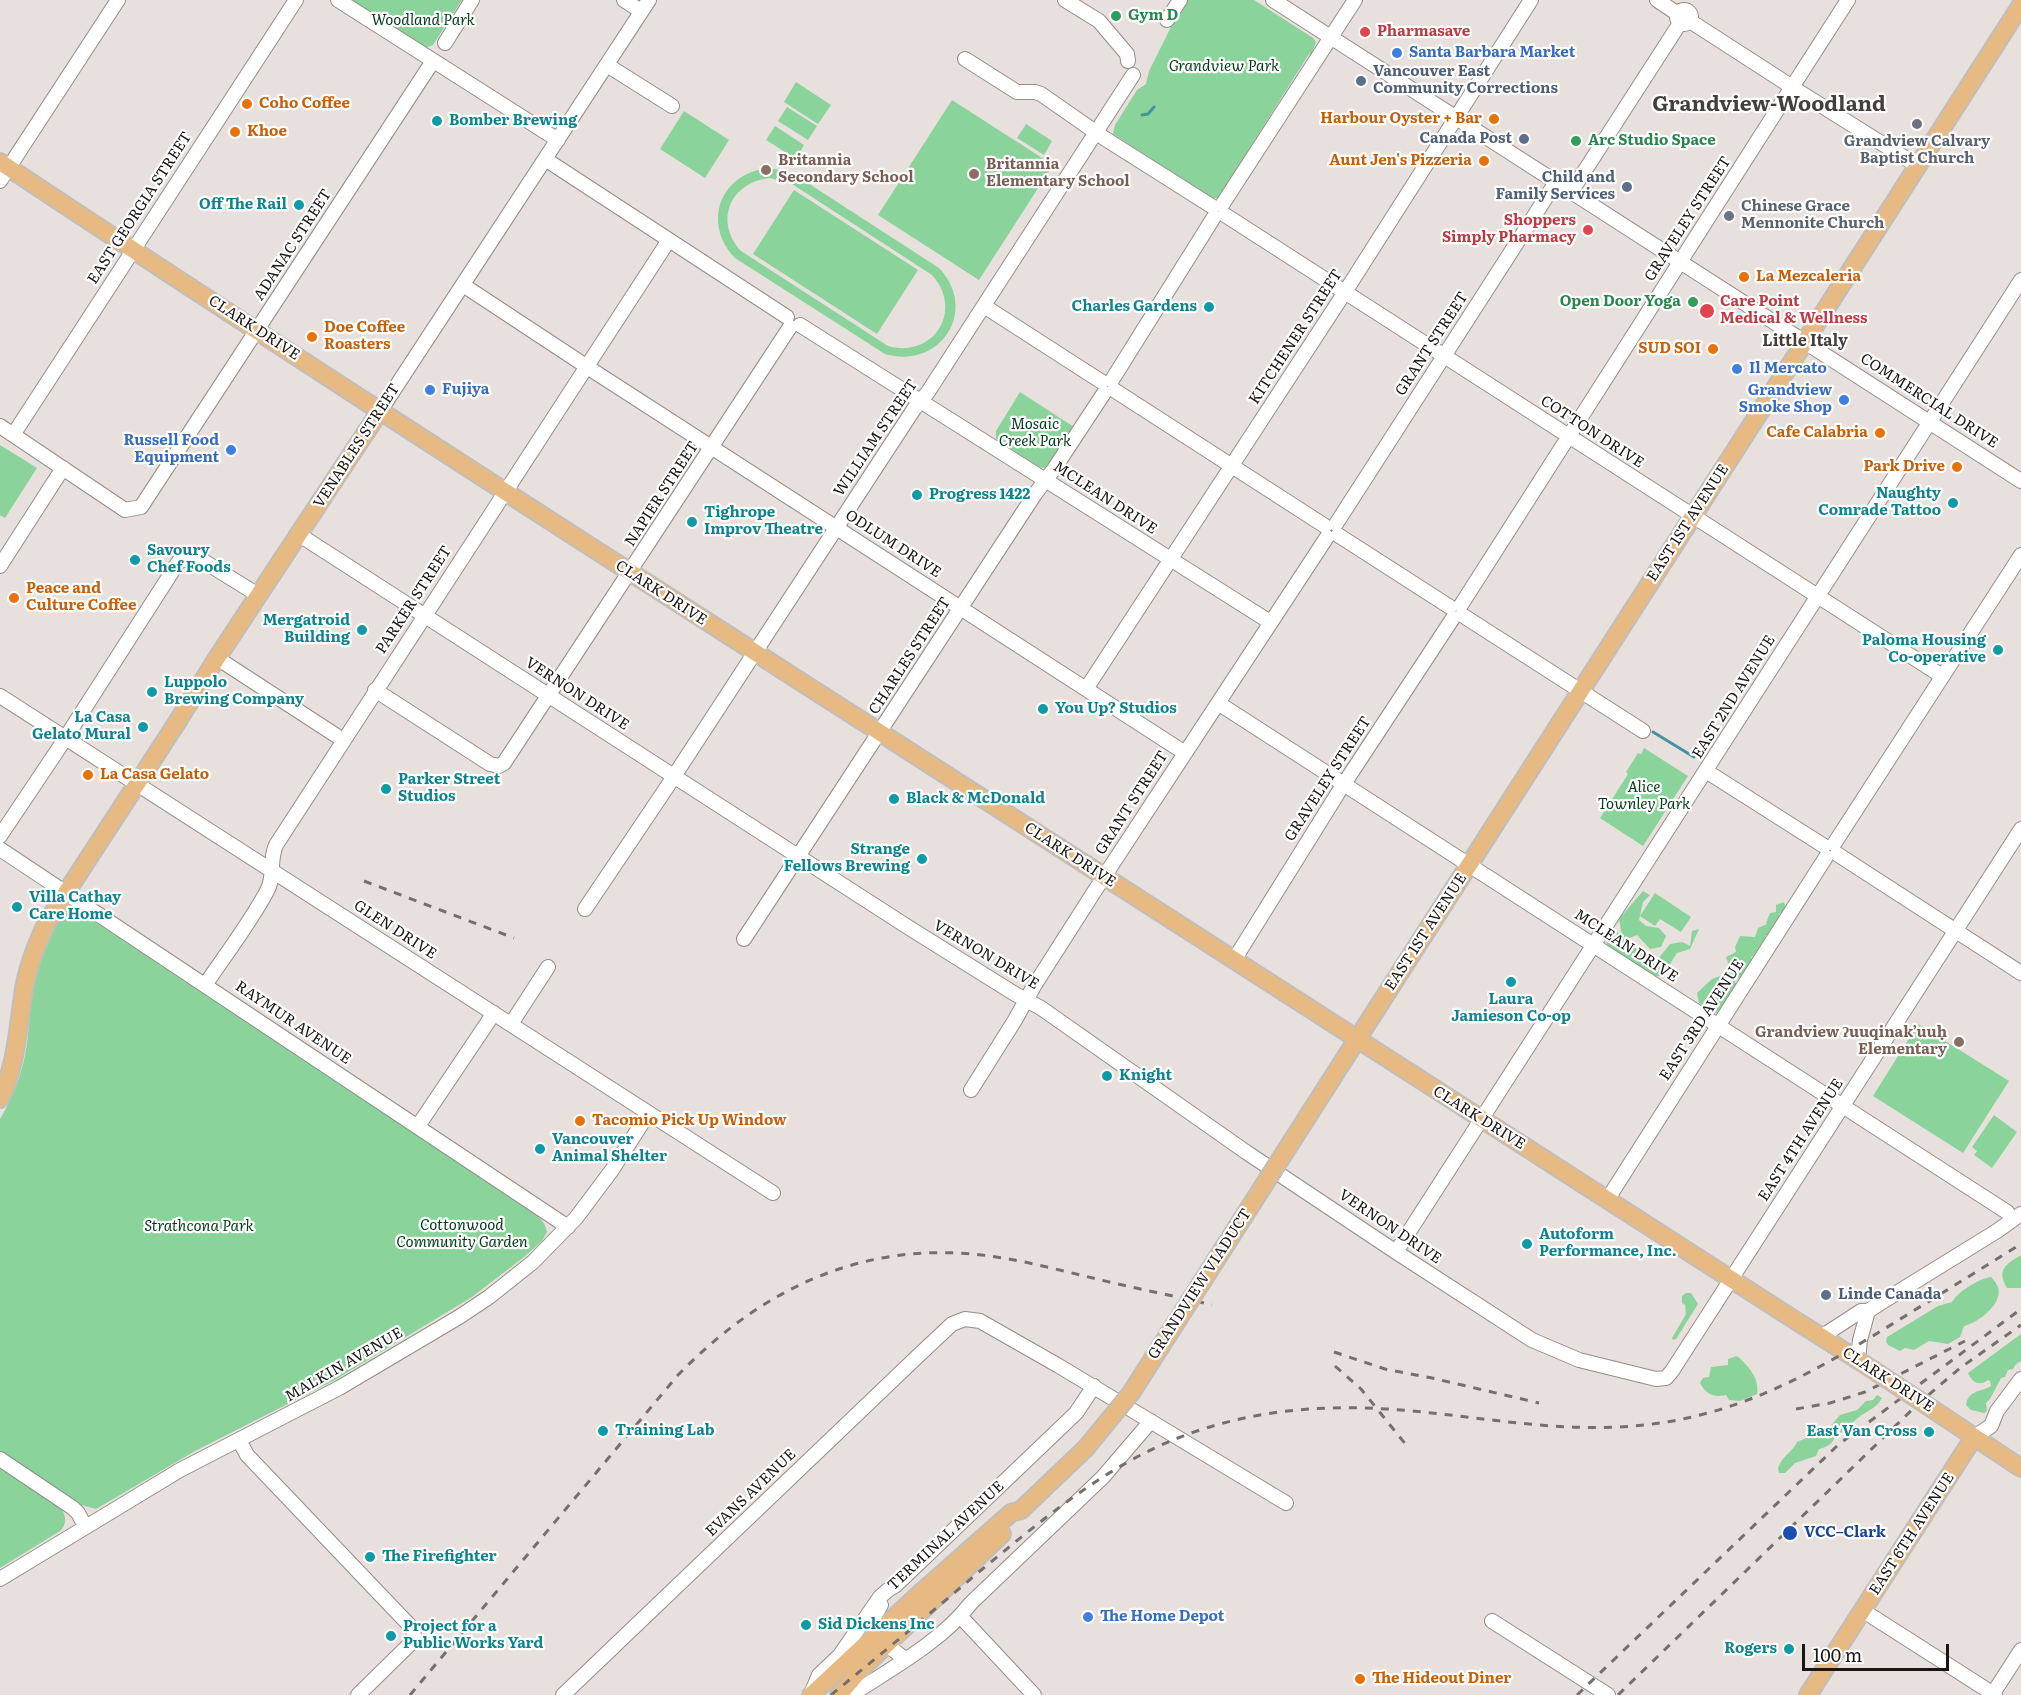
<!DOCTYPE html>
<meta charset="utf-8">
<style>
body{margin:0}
#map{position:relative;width:2021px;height:1695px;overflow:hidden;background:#e8e0dc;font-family:Literata,serif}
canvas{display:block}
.scale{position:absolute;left:1802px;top:1644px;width:147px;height:27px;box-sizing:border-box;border:3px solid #191615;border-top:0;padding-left:8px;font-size:18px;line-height:21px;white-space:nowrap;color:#191615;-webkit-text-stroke:4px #fff;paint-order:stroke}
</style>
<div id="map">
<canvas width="2021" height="1695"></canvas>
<div class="scale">100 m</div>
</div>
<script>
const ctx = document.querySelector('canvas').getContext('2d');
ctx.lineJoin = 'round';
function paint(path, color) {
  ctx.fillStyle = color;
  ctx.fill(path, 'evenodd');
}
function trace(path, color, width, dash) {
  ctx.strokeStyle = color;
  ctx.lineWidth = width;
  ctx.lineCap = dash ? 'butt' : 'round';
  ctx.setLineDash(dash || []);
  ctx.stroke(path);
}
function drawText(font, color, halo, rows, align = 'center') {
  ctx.font = font + ' Literata,serif';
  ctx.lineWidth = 4.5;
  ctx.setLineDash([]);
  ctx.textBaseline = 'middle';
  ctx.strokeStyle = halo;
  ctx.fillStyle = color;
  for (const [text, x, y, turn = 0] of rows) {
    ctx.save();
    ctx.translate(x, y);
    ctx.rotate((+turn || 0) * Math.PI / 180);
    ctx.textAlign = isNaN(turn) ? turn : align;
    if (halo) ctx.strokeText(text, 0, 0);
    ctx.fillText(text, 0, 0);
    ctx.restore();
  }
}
paint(new Path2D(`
 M351,0H462L433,45L425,48Z
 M1187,0H1254L1313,38L1316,42L1312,53L1309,54L1218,198H1212L1113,134L1115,125L1137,90L1146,84L1149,71L1175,19Z
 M796,82L831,105L818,124L784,102Z
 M952,100L1053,165L979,280L878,215Z
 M787,107L817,126L808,140L778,121Z
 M684,111L729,140L705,178L660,149Z
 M1026,124L1052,141L1044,155L1017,138Z
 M775,126L804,145L796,159L766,140Z
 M770,168L788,172L797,176L939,268C979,310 941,370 885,354L735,258C701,222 721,172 770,168ZM770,178L792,184L932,275C964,310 934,359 888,346L741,251C714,221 730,182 770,178Z
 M794,190L918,270L877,334L753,254Z
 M1020,392L1074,427L1049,465L1045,468L1039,467L996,439V431Z
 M0,445L37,468L5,518L0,515Z
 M1644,748L1688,776L1643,846L1600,818L1628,774L1626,772L1638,753L1641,754Z
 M1643,891L1650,895L1643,902L1640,916L1655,893L1691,917L1681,932L1660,919L1655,926L1640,916L1639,920L1646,926L1659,928L1666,936L1661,947L1650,949L1637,935L1630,938L1631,945L1652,958L1658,959L1670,944L1682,942L1690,946L1692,931L1699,929L1690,949L1677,953L1663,975L1653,977L1609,950L1606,941L1614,929L1622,936L1619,919Z
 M1784,902L1786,909L1779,914L1780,918L1771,934L1765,936L1767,939L1758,955L1751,957L1753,962L1744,976L1733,980L1737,984L1726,1008L1714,1014L1699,1003L1697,993L1712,979L1723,975L1729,967L1726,957L1736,952L1735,947L1740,936L1755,937L1758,928L1767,924L1766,923L1770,913L1776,912V905Z
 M75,908L516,1200C528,1209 545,1217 547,1232L542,1241L524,1257L472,1297L333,1381L195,1451L96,1509L74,1503L0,1455V1119C10,1103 18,1083 23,1064C29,1041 29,1018 32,995C36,973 44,950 54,930C59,920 63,909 75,908Z
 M1918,1024L2009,1081L1963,1153L1873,1096Z
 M1994,1115L2017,1132L1992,1168L1974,1155L1977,1151L1972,1147Z
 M2021,1255V1288H2007C1996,1270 2006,1264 2021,1255Z
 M1991,1277C1993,1280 1996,1282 1997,1285C2006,1302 1978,1323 1964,1326L1960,1337L1948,1344L1929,1341L1914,1350L1905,1348L1900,1351L1888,1345L1886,1341L1887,1337L1938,1306L1952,1302C1959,1291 1978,1279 1991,1277Z
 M1686,1293H1691L1698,1304L1676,1339L1673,1340L1672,1338L1686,1314L1685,1305L1682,1303V1296Z
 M2021,1334V1361L2016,1364L2013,1369L2008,1370L2005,1377L2001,1378L1990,1399L1986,1403L1987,1411L1984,1413L1971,1410L1966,1405C1968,1390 1981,1392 1991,1386L1990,1381L1988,1380C1979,1387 1972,1382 1968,1373Z
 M1737,1356C1748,1365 1760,1379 1757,1394L1740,1401L1729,1400L1726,1395C1714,1398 1706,1394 1700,1383L1703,1378L1709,1377L1711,1367L1728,1365V1359Z
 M1877,1395L1882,1398C1877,1408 1867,1411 1859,1417C1850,1424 1845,1432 1835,1436C1833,1444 1827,1447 1819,1449L1816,1456L1795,1463L1785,1473H1779L1778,1469C1782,1455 1792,1453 1797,1442L1828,1429L1840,1415L1857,1410L1866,1401L1873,1400Z
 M0,1465C18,1477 44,1492 59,1506C66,1513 68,1524 60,1531L0,1568Z`), '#8ad39b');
trace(new Path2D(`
 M1142,115L1148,114L1154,107
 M1653,732L1694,757`), '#4592a4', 3);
const minor = new Path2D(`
 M338,0L558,140
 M624,0L641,11
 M1065,0L1099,21L1127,54L1128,61
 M1273,0L2021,481
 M1657,0L1678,14
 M1677 17a7 7 0 1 1 14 0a7 7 0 1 1-14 0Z
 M1167,20L1180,0
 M1690,21L1786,83
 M445,43L472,0
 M965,59L1017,92H1035L1041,94L1104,138L1213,207
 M607,65L672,106
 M1796,81L1848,0
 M1798,91L1918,166
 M545,159L787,317
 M0,181L118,0
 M1571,192L1680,23
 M1222,205L1355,0
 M1225,215L1942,676
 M463,285L595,372L1185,753
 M984,306L1102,382
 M800,325L1270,622
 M1112,380L1214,217
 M1114,390L1325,526
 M380,411L649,0
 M0,426L125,510L141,507L433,61
 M13,435L296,0
 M1336,524L1556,182
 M298,534L911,929L1015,994L1041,1008L1246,1152L1396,1252L1532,1340L1579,1360L1656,1379L1666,1378L1672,1371L2021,829
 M1338,535L1450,607
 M0,566L63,468
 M1461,605L1788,93
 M1462,615L1643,731
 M217,658L343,740
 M1086,689L1345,292L1531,0
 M375,690L490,764L499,766L504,763L790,327
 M0,696L773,1193
 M1218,703L2007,1212L2012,1220
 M1706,771L1824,846
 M0,836L59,748L179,561L197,557L258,595
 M1834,844L2021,555
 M0,849L568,1227
 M1837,854L2021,973
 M585,909L665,790L914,409L928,392L1133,75
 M744,939L1035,494L1054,469L1104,393
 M1234,960L1338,793L1453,618
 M205,985C226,954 250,923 267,891C275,877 269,860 276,845L669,240
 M511,1024L548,967
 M971,1090L1015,1020L1034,986L1094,892L1327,537
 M418,1126L494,1013
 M1607,1200L1826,857
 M1396,1252L2021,280
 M1821,1337L1861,1311H1868L1882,1302L1997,1231L2021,1214
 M1858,1360L1860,1340L1868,1311
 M1974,1437L1991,1426L1997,1411L2021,1379
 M239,1440L247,1455L413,1629L414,1636L409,1645L358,1695
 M0,1459L73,1508L78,1513L85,1526
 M0,1579L180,1470L339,1388L459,1317L489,1297L533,1262L576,1218L612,1170L648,1114
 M881,1605L875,1615L873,1626L887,1645L905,1659
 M1862,1610L1995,1695
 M961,1617L1034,1695
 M1492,1621L1608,1695
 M811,1694L819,1675L840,1655L880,1597L888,1590L896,1585L1076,1413L1094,1386
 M563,1695L919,1355L952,1324L965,1319L980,1321L1059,1366L1286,1503
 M851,1695C892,1668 941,1642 971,1603L1103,1477L1151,1421
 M1992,1695L2021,1650`);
const major = new Path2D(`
 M0,162C324,377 652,586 979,796C1272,985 1564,1174 1858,1360
 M1331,1080L2021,5
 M0,1099C17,1063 18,1027 24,989C28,965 37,943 47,922L176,724L217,658L380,411
 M1943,1416L2021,1468
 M811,1695L916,1597L1011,1513L1021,1510
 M839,1695L860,1670L1002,1534
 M1808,1695L1974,1437`);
trace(minor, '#948d89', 16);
trace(major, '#bfbebd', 20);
trace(minor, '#fff', 14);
trace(major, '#e8ba83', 16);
trace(new Path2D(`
 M364,881L514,938
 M1334,1352L1385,1369L1432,1378L1539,1403
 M1335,1366L1361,1389L1407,1446
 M1796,1409L1830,1403L1865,1392L1965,1341
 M410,1695L678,1375C754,1297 845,1248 957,1253C1006,1255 1054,1269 1101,1280C1138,1289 1175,1296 1212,1305
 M831,1695C881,1654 931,1613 980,1571C1047,1516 1113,1459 1197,1431C1259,1410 1323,1405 1387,1409C1465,1414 1542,1431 1620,1427C1732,1421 1810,1375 1902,1318C1942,1293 1981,1269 2021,1244
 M1577,1695L1838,1445L2021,1309
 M1618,1695L1918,1404L1960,1368L2021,1325`), '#756f6d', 3, [8, 8]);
const majorBridge = new Path2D(`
 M1858,1360L1943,1416
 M1021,1510L1086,1448L1131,1393L1331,1080`);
trace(majorBridge, '#bfbebd', 20, []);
trace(majorBridge, '#e8ba83', 16);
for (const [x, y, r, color] of [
 [1116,16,6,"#2e9e5b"],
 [1365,32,6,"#e0444e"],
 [1397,53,6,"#3f7fe0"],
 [1361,81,6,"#5c6f8a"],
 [247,104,6,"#e8710a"],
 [1494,119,6,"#e8710a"],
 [437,121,6,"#0f9aa8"],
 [1917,124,6,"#6b7280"],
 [235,132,6,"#e8710a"],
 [1524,139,6,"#5c6f8a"],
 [1576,141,6,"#2e9e5b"],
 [1484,161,6,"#e8710a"],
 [766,170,6,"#8d6e63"],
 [974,174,6,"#8d6e63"],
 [1627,187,6,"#5c6f8a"],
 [299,205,6,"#0f9aa8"],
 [1729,216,6,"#6b7280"],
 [1588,230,6,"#e0444e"],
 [1744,277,6,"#e8710a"],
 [1693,302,6,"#2e9e5b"],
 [1209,307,6,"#0f9aa8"],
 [1707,311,8,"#e0444e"],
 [312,337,6,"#e8710a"],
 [1713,349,6,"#e8710a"],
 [1737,369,6,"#3f7fe0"],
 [430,390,6,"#3f7fe0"],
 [1844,400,6,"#3f7fe0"],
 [1880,433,6,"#e8710a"],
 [231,450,6,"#3f7fe0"],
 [1957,467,6,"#e8710a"],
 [917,495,6,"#0f9aa8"],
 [1953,503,6,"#0f9aa8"],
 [692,522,6,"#0f9aa8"],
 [135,560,6,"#0f9aa8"],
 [14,598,6,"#e8710a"],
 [362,630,6,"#0f9aa8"],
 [1998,650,6,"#0f9aa8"],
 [152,692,6,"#0f9aa8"],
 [1043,709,6,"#0f9aa8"],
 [143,727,6,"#0f9aa8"],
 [88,775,6,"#e8710a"],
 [386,789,6,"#0f9aa8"],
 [894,799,6,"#0f9aa8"],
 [922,859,6,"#0f9aa8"],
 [17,907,6,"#0f9aa8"],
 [1511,982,6,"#0f9aa8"],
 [1959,1042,6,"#8d6e63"],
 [1107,1076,6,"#0f9aa8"],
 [580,1121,6,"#e8710a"],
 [540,1149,6,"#0f9aa8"],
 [1527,1244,6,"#0f9aa8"],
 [1826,1295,6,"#5c6f8a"],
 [603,1431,6,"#0f9aa8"],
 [1929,1432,6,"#0f9aa8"],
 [1790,1533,8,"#1a4fb4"],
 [370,1557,6,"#0f9aa8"],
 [1088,1617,6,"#3f7fe0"],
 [806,1625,6,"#0f9aa8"],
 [391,1636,6,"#0f9aa8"],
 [1789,1649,6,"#0f9aa8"],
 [1360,1679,6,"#e8710a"]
]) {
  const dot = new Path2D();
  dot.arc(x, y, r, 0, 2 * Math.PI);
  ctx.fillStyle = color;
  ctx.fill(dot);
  trace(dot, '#fff', 2);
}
drawText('bold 15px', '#27864d', '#fff', [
 ["Gym D",1128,16],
 ["Arc Studio Space",1588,141],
 ["Open Door Yoga",1681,302,"right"]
], 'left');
drawText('italic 15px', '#043d1a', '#fff', [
 ["Woodland Park",423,21],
 ["Grandview Park",1224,67],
 ["Mosaic",1035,425],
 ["Creek Park",1035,442],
 ["Alice",1644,788],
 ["Townley Park",1644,805],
 ["Cottonwood",462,1226],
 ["Community Garden",462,1243],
 ["Strathcona Park",199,1227]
]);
drawText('bold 15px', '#be3a42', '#fff', [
 ["Pharmasave",1377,32],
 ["Shoppers",1576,221,"right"],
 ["Simply Pharmacy",1576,238,"right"],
 ["Care Point",1720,302],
 ["Medical & Wellness",1720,319]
], 'left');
drawText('bold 15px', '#366cbe', '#fff', [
 ["Santa Barbara Market",1409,53],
 ["Il Mercato",1749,369],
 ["Fujiya",442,390],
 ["Grandview",1832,391,"right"],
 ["Smoke Shop",1832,408,"right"],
 ["Russell Food",219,441,"right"],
 ["Equipment",219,458,"right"],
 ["The Home Depot",1100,1617]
], 'left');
drawText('bold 15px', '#4e5e75', '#fff', [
 ["Vancouver East",1373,72],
 ["Community Corrections",1373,89],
 ["Canada Post",1512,139,"right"],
 ["Child and",1615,178,"right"],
 ["Family Services",1615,195,"right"],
 ["Linde Canada",1838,1295]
], 'left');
drawText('bold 15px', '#c56008', '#fff', [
 ["Coho Coffee",259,104],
 ["Harbour Oyster + Bar",1482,119,"right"],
 ["Khoe",247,132],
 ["Aunt Jen's Pizzeria",1472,161,"right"],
 ["La Mezcaleria",1756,277],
 ["Doe Coffee",324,328],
 ["Roasters",324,345],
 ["SUD SOI",1701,349,"right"],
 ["Cafe Calabria",1868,433,"right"],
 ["Park Drive",1945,467,"right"],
 ["Peace and",26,589],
 ["Culture Coffee",26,606],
 ["La Casa Gelato",100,775],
 ["Tacomio Pick Up Window",592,1121],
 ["The Hideout Diner",1372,1679]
], 'left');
drawText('bold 15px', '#0d838f', '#fff', [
 ["Bomber Brewing",449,121],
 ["Off The Rail",287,205,"right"],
 ["Charles Gardens",1197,307,"right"],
 ["Naughty",1941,494,"right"],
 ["Comrade Tattoo",1941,511,"right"],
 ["Progress 1422",929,495],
 ["Tighrope",704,513],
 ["Improv Theatre",704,530],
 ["Savoury",147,551],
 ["Chef Foods",147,568],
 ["Mergatroid",350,621,"right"],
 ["Building",350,638,"right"],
 ["Paloma Housing",1986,641,"right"],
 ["Co-operative",1986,658,"right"],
 ["Luppolo",164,683],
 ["Brewing Company",164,700],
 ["You Up? Studios",1055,709],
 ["La Casa",131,718,"right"],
 ["Gelato Mural",131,735,"right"],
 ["Parker Street",398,780],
 ["Studios",398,797],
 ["Black & McDonald",906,799],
 ["Strange",910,850,"right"],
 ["Fellows Brewing",910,867,"right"],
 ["Villa Cathay",29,898],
 ["Care Home",29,915],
 ["Laura",1511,1000,"center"],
 ["Jamieson Co-op",1511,1017,"center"],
 ["Knight",1119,1076],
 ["Vancouver",552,1140],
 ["Animal Shelter",552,1157],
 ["Autoform",1539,1235],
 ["Performance, Inc.",1539,1252],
 ["Training Lab",615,1431],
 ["East Van Cross",1917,1432,"right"],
 ["The Firefighter",382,1557],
 ["Sid Dickens Inc",818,1625],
 ["Project for a",403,1627],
 ["Public Works Yard",403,1644],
 ["Rogers",1777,1649,"right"]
], 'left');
drawText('bold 15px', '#5b616d', '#fff', [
 ["Grandview Calvary",1917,142],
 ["Baptist Church",1917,159],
 ["Chinese Grace",1741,207,"left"],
 ["Mennonite Church",1741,224,"left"]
]);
drawText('bold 15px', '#785e54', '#fff', [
 ["Britannia",778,161],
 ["Secondary School",778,178],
 ["Britannia",986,165],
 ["Elementary School",986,182],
 ["Grandview ʔuuqinak’uuḥ",1947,1033,"right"],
 ["Elementary",1947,1050,"right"]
], 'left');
drawText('15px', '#191615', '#fff', [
 ["EAST GEORGIA STREET",140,208,-57],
 ["GRAVELEY STREET",1688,219,-57],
 ["ADANAC STREET",293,245,-57],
 ["CLARK DRIVE",254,328,33],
 ["KITCHENER STREET",1296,337,-57],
 ["GRANT STREET",1432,344,-57],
 ["COMMERCIAL DRIVE",1929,401,33],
 ["COTTON DRIVE",1592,432,33],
 ["WILLIAM STREET",876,438,-56],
 ["VENABLES STREET",357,446,-57],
 ["NAPIER STREET",662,494,-57],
 ["MCLEAN DRIVE",1105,498,33],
 ["EAST 1ST AVENUE",1688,523,-57],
 ["ODLUM DRIVE",893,544,33],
 ["CLARK DRIVE",661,593,33],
 ["PARKER STREET",414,600,-57],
 ["CHARLES STREET",910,656,-57],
 ["VERNON DRIVE",577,694,33],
 ["EAST 2ND AVENUE",1734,697,-58],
 ["GRAVELEY STREET",1328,779,-57],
 ["GRANT STREET",1132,803,-57],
 ["CLARK DRIVE",1070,855,33],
 ["GLEN DRIVE",395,930,33],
 ["EAST 1ST AVENUE",1426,932,-57],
 ["MCLEAN DRIVE",1626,946,33],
 ["VERNON DRIVE",986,955,31],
 ["EAST 3RD AVENUE",1702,1020,-57],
 ["RAYMUR AVENUE",293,1023,34],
 ["CLARK DRIVE",1479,1118,32],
 ["EAST 4TH AVENUE",1801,1140,-57],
 ["VERNON DRIVE",1390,1227,34],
 ["GRANDVIEW VIADUCT",1200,1284,-57],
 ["MALKIN AVENUE",344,1365,-30],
 ["CLARK DRIVE",1888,1380,33],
 ["EVANS AVENUE",751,1493,-44],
 ["EAST 6TH AVENUE",1912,1534,-57],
 ["TERMINAL AVENUE",946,1536,-43]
]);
drawText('bold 15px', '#164399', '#fff', [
 ["VCC–Clark",1804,1533]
], 'left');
drawText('bold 16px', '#453f3c', '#fff', [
 ["Little Italy",1805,341]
]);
drawText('bold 21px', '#453f3c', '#fff', [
 ["Grandview-Woodland",1769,105]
]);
</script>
